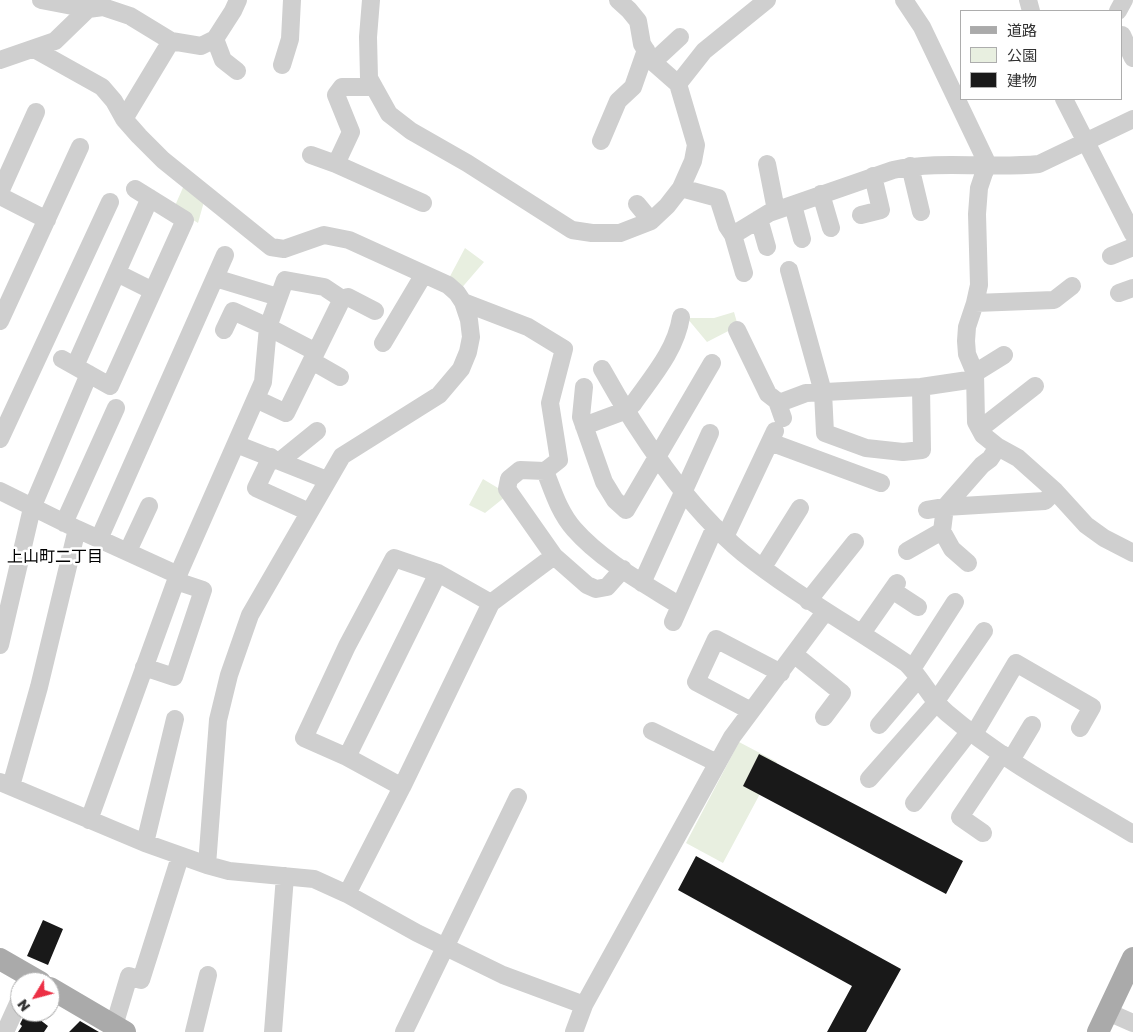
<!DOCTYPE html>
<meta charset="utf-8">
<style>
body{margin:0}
#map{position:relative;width:1133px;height:1032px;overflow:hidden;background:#fff;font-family:"Golos Text","Noto Sans JP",sans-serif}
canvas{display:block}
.legend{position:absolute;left:960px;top:10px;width:162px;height:90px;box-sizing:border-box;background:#fff;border:1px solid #adadad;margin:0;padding:6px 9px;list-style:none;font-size:15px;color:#323232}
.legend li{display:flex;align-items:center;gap:10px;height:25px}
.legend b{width:25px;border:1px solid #adadad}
.north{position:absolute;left:10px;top:972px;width:50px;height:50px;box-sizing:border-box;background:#fff;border:1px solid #adadad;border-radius:50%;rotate:233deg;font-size:14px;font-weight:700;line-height:20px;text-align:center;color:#323232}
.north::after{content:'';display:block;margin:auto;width:18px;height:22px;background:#ec3045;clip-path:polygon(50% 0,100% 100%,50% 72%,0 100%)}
</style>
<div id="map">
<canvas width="1133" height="1032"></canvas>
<ul class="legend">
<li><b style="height:6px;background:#aaa"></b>道路</li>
<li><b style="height:14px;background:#e8efe0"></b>公園</li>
<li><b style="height:14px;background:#191919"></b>建物</li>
</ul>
<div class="north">N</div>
</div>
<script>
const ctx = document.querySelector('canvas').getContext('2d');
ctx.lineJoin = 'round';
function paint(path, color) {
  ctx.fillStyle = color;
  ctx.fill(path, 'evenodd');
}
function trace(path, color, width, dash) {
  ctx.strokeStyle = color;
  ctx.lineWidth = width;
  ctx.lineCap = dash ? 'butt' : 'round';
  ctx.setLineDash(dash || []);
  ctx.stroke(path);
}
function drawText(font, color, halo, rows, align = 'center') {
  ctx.font = font + ' "Golos Text","Noto Sans JP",sans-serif';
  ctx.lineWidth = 5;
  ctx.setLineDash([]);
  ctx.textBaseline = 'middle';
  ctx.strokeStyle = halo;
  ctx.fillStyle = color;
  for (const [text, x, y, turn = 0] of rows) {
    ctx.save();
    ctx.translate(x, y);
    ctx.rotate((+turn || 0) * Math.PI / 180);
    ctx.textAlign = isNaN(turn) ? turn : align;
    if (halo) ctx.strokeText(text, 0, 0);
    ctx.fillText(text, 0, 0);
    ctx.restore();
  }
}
paint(new Path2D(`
 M185,183L205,198L198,223L174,208Z
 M465,248L484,262L459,291L447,282Z
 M734,312L738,326L707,342L687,318H714Z
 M483,479L498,488L505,497L485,513L469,505Z
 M739,742L777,762L723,863L686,843Z`), '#e8efe0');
paint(new Path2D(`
 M759,754L963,861L946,894L743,786Z
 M696,856L901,969L866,1032H827L852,986L678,890Z
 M43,920L63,929L48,965L27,956Z
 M26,1012H30L48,1026L44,1032H18L22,1026L20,1024Z
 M80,1021L99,1032H69Z`), '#191919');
trace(new Path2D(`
 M41,0L88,9
 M371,0L368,37L369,78L389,114L411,131L467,163L572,230L592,233H620L651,221L667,206L681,188L693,161L696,145L678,84L653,62L642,44L638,21L629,10L618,0
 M904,0L922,27L988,165L984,173L979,188L977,214L979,285L975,303L967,327L966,341L967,354L975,373L976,422L983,435L998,447L1018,458L1055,491L1086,525L1104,538L1133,553
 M1028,0L1031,11
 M1118,11L1124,0
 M1122,35L1133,58
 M215,39L223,60L237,71
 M34,49L102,87L114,101L124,119L139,136L163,160L271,247L284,249L324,235L349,240L448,285L457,293L463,302L469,320L471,337L468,352L461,369L439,395L342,456L250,615L229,675L218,720L207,865
 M0,60L55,41L88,9L103,7L130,16L171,41L201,46L215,39L233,11L238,0
 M653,62L680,37
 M282,65L290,39L292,0
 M678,84L704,51L767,0
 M374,87H342L336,95L351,132L336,164L423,203
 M1064,99L1133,234
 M124,119L171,41
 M601,141L618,101L633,87L646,50
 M311,155L336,164
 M767,164L776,210
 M910,166L921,212
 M681,188L718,198L727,226L733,235L744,273
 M0,192L36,112
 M821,194L831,228
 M0,196L47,220
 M637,204L651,221
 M793,205L802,239
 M861,215L881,210L873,176
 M759,219L767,247
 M733,235L769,213L893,170C941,160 990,169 1039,164L1133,119
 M1111,256L1133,247
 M789,270L823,392L825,433L866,448L903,452L922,450L921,387
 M117,273L153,291
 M215,278L278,297
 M1119,293L1133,288
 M342,299L348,297L375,311
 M463,302L528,327L564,349L550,403L559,460L545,471
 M975,303L1054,300L1072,286
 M0,321L80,147
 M224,330L233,311L268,327L316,352
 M737,330L768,394L777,401L782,402L806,393L921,387L975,379
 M383,343L424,274
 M62,359L110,386L185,220L135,189
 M312,361L340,377
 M75,366L150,198
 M602,369C637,432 687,507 743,553C794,594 852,626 906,663C922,678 930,699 947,713C1003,761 1070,796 1133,834
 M975,373L1004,355
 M584,387L581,417L604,482L615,500L626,510L712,363
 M777,401L783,418
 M584,426L627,410L633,404C652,377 676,350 681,317
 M980,429L1035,386
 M0,439L110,202
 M770,442L881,483
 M236,444L327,480
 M271,457L256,488L309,512
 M280,461L317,431
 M0,491L77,529L178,575
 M927,510L945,507L1045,501L1055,491
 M64,523L116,408
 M725,537L775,431
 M99,539L225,255
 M128,551L149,506
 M907,551L942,531
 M968,563L952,549L942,531L945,507L982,465L990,459L998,447
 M763,567L800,508
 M623,569L607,587L596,589L587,585L554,556L507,489L509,479L520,470L545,471C553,491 559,512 574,529C602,561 645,584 680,606
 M642,583L710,433
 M892,590L918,607
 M808,601L855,542
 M673,622L715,527
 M862,633L897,583
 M0,645L32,508L89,374
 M795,655L842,693L824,717
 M144,667L174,677L203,590L176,581
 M912,669L955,602
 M936,701L984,631
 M751,711L696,682L716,639L781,673
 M879,725L918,679
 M652,731L717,763
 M974,734L1016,663L1092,707L1080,728
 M347,757L438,573
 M1011,760L1032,725
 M869,779L937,702
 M0,782L145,843L207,865L229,871L314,879L347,894L417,933L503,975L584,1005
 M11,786L39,687L77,529
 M402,787L347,757L304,738L347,646L394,558L438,573L491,603
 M914,803L970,731
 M89,820L178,575L263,382L268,327L285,280L324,287L342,299L286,413L256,399
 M983,833L960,817L1002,754
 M145,843L175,719
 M347,894L402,787L491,603L554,556
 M1108,1012L1133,1023
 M114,1026L129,976L141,980L180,857
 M5,1032L20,999
 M194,1032L208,975
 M273,1032L285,876
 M404,1032L518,797
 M574,1032L584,1005L732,737L825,612`), '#cfcfcf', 18);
trace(new Path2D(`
 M0,959L40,982
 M50,988L125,1032
 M1098,1032L1133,958`), '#aaa', 22);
drawText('16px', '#000', '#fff', [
 ["上山町二丁目",55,557]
]);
</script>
